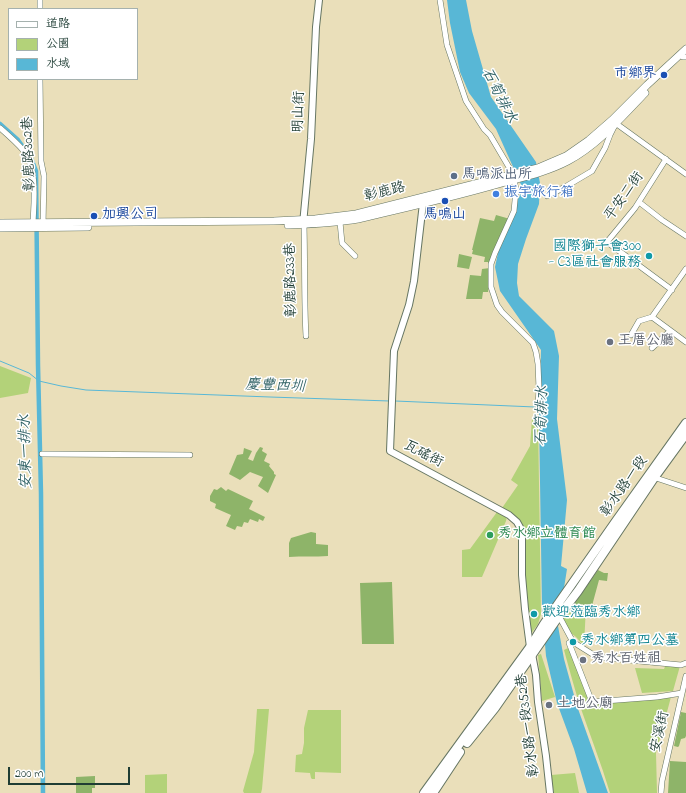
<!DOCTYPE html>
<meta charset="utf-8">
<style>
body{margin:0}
#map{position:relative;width:686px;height:793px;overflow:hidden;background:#eadfba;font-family:"Indie Flower","LXGW WenKai TC",sans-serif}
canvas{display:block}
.legend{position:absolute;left:8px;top:8px;width:130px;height:72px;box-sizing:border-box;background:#fff;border:1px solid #a5b1ae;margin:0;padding:5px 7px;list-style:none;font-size:12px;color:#1f3d34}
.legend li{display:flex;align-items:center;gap:8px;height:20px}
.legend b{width:20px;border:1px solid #a5b1ae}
.scale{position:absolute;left:8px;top:767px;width:122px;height:18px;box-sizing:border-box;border:2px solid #1f3d34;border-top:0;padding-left:5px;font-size:12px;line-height:14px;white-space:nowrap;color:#1f3d34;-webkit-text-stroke:3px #fff;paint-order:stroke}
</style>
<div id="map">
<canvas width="686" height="793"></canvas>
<ul class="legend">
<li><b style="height:5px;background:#fff"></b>道路</li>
<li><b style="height:11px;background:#b3d279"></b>公園</li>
<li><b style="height:11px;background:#58b7d6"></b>水域</li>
</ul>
<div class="scale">200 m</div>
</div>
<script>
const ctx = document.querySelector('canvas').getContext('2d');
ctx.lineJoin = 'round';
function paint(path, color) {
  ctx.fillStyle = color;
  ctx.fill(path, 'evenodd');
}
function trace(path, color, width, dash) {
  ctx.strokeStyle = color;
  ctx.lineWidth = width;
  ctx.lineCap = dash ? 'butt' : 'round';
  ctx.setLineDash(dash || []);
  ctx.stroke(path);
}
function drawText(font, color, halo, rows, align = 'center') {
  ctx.font = font + ' "Indie Flower","LXGW WenKai TC",sans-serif';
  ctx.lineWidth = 3;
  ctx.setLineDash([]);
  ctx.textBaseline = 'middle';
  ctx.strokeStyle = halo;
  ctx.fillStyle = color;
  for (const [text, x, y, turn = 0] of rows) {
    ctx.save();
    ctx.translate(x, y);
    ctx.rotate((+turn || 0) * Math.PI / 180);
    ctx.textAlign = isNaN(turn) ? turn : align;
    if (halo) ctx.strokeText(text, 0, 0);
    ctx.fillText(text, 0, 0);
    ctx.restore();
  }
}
paint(new Path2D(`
 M0,366L31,378L28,393L0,398Z
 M532,419H538L541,614L538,624L528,638L524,533L502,508L518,485L511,480L530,446Z
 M497,512L507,517L506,521L482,577H462V550L470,549Z
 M570,603L586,606L584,646L576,637L571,633L561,616Z
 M568,648L591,704L671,697L656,753L657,793H610C601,763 590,735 580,706C574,687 569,668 564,650Z
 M541,654L555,697L542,701L538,655Z
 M666,664L680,666L673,691L642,693L635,668L664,669Z
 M257,709H269L262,789L261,793H244L243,791L254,752Z
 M308,710H341V773L315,772V779H312L311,778L310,773L295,772L296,755L302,754L304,743V728Z
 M575,773L579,793H554L551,775Z
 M167,774V793H145V775Z`), '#b3d279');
paint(new Path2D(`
 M496,215L510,219L491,266L488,262H484L485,257L472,254L473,250H472L480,218L494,221Z
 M459,254L472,257L469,269L457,267Z
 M490,268V279L488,292H483L482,299H466L470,275L481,276L482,269Z
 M260,447L263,448L262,451L267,454L264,461L270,464L269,466L274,472V474L276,475L268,493L258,486L263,477L250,472L240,480L229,474L237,455L243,454L244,448L252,451L248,459L253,461L256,453Z
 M221,487L226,491L228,489L253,501L249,509L265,517L263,521L259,519L258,522L250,519L248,523L244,522L242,527L237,526L235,530L226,526L231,515L215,508L216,504L210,501V496L214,489L217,490Z
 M311,532L316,533V544L328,545V556C315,557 302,556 289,557V543L291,538Z
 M598,570L604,573H608L607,581L599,580L593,602L592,608H585L574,604Z
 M392,582L394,644H362L360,583Z
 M681,712L686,713V736L685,738L681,739L679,746L678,747L674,746Z
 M670,761L686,762V793H668Z
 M95,776V788H92V793H76V777Z`), '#8eb469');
paint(new Path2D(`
 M447,0H466L472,31L491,97L536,162L540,183L539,204L526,239L518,264L517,283L519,296L554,331L559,356L557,419L567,500L561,566L567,569L558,626L564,659L577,706L608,793H587L574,749L557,703L546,656L542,608L539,419L541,350L500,291L495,267L501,239L517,201L523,189L496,129L469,93L460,72L450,23Z`), '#58b7d6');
trace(new Path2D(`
 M0,361L29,373L39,381L61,386L86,390L270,397L389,401
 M395,401L535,407`), '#58b7d6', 1);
trace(new Path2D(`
 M0,124L18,140L31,158L36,171L38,365L41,494L43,793`), '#58b7d6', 4.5);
const minor = new Path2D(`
 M440,0L447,45L466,101L484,129L490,135L513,174L516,190L514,211L495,253L491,264V287L497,305L502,312L533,343L536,352L538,364L539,389L538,406
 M40,9V0
 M683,57H686
 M40,79L41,161L44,176L43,226
 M614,122L686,174
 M0,128C8,135 16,142 23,150C38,170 34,200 33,223
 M666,159L635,208L607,242L672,290
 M547,196L565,187L592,171L605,148L610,135L614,127
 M639,202L662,220L686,236
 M340,222L342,243L355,256
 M304,225C305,262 304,299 306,336
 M686,269L652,317L686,342
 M631,335L639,321L652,317
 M652,348L670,331
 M42,454L190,455
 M653,477L686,488
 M559,616L573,642L597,657L681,665L686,663
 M573,642L569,643L592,702L657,697L682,693
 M661,793L662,781L686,676`);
const tertiary = new Path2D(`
 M426,201L423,203L414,281L409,305L394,351L390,451L509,515L517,522L522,531V575L525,609L530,647L532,654L536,675L538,702L546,756L550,793
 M303,224L311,139L316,27L319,0`);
const secondary = new Path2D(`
 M0,223L274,221L315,219L356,214L538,168L566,156L589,140L612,120L647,85L686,49
 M288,225C311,224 335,223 358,219C406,208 454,197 502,183C524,177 547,172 568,161C598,145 622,117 645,93
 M0,228L88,227`);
const primary = new Path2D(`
 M467,743L495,708L559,616L578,591L654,478L686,434
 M424,793L530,647L544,624L616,521L686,423
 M433,793L460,752`);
trace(minor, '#667663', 6);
trace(tertiary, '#667663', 8);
trace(secondary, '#667663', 8);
trace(primary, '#667663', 10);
trace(minor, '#fff', 5);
trace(tertiary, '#fff', 6);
trace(secondary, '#fff', 7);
trace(primary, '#fff', 8);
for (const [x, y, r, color] of [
 [664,75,4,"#1a4fb4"],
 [454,176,4,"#5c6f8a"],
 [496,194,4,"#3f7fe0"],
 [445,201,4,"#1a4fb4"],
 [94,216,4,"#1a4fb4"],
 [649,256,4,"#0f9aa8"],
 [610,342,4,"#6b7280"],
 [490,535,4,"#2e9e5b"],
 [534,614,4,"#0f9aa8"],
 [573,642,4,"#0f9aa8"],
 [583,660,4,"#6b7280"],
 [549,705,4,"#6b7280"]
]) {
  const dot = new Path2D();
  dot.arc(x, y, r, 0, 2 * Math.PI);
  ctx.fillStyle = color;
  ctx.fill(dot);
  trace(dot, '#fff', 1.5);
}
drawText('14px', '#164399', '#fff', [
 ["市鄉界",656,75],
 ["加興公司",102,216,"left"],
 ["馬鳴山",445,216,"center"]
], 'right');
drawText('14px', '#1f3d34', '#fff', [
 ["明山街",300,112,-88],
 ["彰鹿路302巷",30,154,-92],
 ["彰鹿路",385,193,-14],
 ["平安二街",625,197,-54],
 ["彰鹿路233巷",292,280,-91],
 ["瓦磘街",423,455,27],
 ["彰水路一段",625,487,-55],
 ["彰水路一段352巷",529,725,-97],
 ["安溪街",661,732,-77]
]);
drawText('14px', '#4e5e75', '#fff', [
 ["馬鳴派出所",462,176]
], 'left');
drawText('14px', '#366cbe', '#fff', [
 ["振宇旅行箱",504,194]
], 'left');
drawText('14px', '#0d838f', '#fff', [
 ["國際獅子會300",641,248,"right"],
 ["- C3區社會服務",641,264,"right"],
 ["歡迎蒞臨秀水鄉",542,614],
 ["秀水鄉第四公墓",581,642]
], 'left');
drawText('14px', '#5b616d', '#fff', [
 ["王厝公廳",618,342],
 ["秀水百姓祖",591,660],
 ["土地公廟",557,705]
], 'left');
drawText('14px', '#27864d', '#fff', [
 ["秀水鄉立體育館",498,535]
], 'left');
drawText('italic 15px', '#306265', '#fff', [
 ["石筍排水",498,96,63],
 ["慶豐西圳",275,387,2],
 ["石筍排水",543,416,-88],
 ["安東一排水",27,452,-91]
]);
</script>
